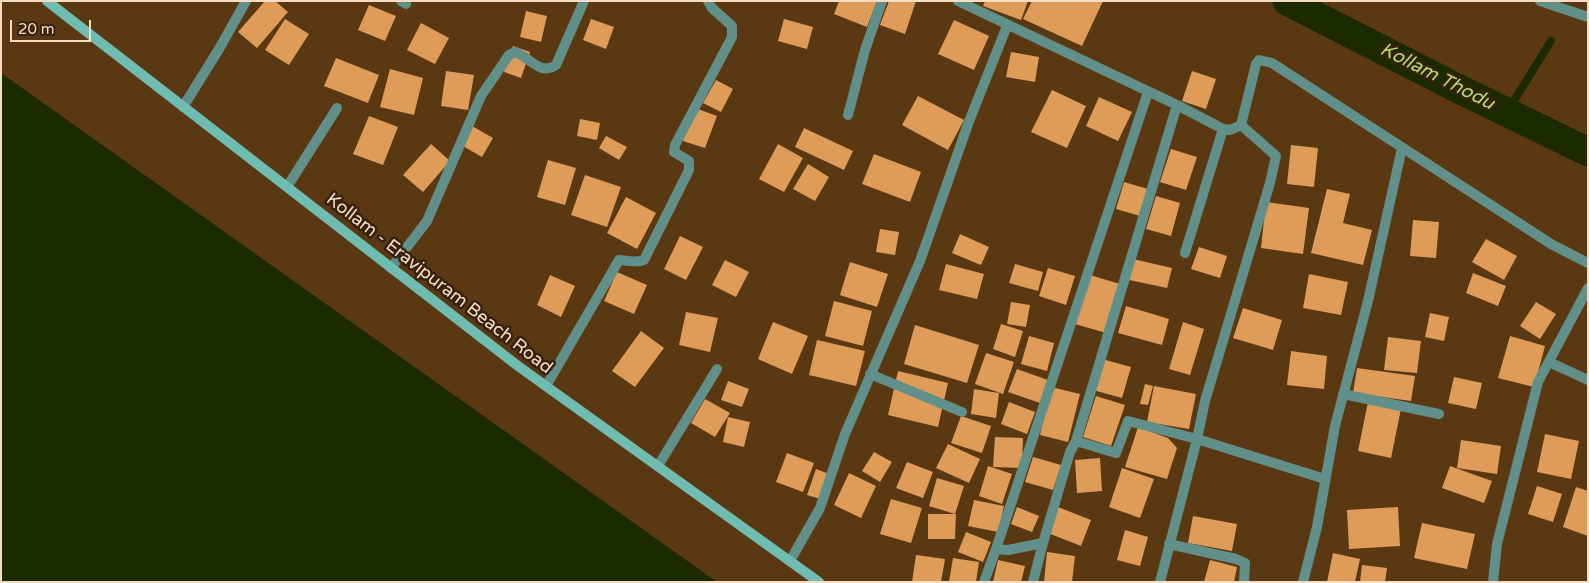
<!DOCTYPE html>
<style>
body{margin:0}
#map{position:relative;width:1589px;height:583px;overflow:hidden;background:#5a3811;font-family:"Varela Round",sans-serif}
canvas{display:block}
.frame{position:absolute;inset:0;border:2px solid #f6dcc3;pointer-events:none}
.scale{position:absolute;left:10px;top:20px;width:81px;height:22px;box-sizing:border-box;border:2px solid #f6dcc3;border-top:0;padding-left:6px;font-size:15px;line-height:18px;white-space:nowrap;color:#f6dcc3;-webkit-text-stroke:4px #36220e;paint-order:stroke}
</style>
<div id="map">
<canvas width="1589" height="583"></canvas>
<div class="frame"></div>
<div class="scale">20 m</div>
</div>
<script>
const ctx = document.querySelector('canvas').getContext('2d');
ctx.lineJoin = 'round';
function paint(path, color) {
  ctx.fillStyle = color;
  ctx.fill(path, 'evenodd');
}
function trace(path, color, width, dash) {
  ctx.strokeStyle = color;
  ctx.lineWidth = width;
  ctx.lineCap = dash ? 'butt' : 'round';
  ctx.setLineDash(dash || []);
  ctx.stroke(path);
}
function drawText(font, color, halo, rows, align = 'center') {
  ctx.font = font + ' "Varela Round",sans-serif';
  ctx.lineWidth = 5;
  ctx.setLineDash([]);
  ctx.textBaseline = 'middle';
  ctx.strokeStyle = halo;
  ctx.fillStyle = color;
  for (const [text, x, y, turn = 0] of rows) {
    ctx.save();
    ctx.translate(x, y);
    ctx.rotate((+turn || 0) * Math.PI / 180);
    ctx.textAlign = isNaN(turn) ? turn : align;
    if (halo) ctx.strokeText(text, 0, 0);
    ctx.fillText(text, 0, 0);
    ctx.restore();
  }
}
paint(new Path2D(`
 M1,73L717,582H1Z`), '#1c2a00');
trace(new Path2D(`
 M1507,112L1551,41`), '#1c2a00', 8);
trace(new Path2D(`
 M1287,1L1457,88L1588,152`), '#1c2a00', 29);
paint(new Path2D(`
 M265,1H275L288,12L257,48L238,32Z
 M839,1H877L867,27L834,14Z
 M889,1H916L905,34L880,25Z
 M985,1H1028L1021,20L983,6Z
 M1032,1H1103L1082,46L1023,19Z
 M369,5L396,16L385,41L358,30Z
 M526,11L547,16L541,42L520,37Z
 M285,19L309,34L289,65L265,50Z
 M591,19L614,27L606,49L583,40Z
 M784,19L813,27L807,49L778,41Z
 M954,20L989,36L974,70L938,54Z
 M421,23L449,38L435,64L407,50Z
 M513,46L530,52L521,78L504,72Z
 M1011,52L1039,57L1035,82L1006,77Z
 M336,58L379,75L368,103L324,86Z
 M390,69L423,78L414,115L380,107Z
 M446,71L474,75L468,110L441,106Z
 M1192,71L1216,79L1206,109L1182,101Z
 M716,80L733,89L721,112L703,103Z
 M1052,90L1086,106L1067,148L1031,132Z
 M918,96L964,120L948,150L902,125Z
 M1099,97L1132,112L1118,141L1086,126Z
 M695,108L717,116L705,148L683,141Z
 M369,116L398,127L383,165L353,154Z
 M580,119L600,123L597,140L577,136Z
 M472,126L493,138L482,157L461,145Z
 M804,128L853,151L844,170L795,147Z
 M606,136L627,147L619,160L599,148Z
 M431,144L450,161L423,192L403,175Z
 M778,144L803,158L784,192L759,179Z
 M1291,145L1318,148L1314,187L1287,184Z
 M1171,149L1197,157L1186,190L1160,182Z
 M874,154L921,172L910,202L862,184Z
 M548,160L576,168L565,205L537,197Z
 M808,164L829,177L815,201L793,189Z
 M585,175L621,187L607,227L571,215Z
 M1124,182L1148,189L1140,216L1116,209Z
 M1327,189L1350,194L1343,223L1372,230L1363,265L1311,253Z
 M1156,196L1180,203L1171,236L1146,229Z
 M626,197L656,213L637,249L607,233Z
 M1266,202L1309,208L1303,254L1261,248Z
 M1413,220L1439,222L1436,258L1410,256Z
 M880,229L899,232L895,255L876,252Z
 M960,234L989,247L981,265L952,253Z
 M680,236L703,247L686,280L664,269Z
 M1486,239L1517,256L1504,280L1472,262Z
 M1199,247L1227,256L1220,278L1191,269Z
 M1133,259L1172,268L1167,288L1129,280Z
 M725,260L749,272L736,297L712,285Z
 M850,262L888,274L877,307L840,295Z
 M946,264L984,274L977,299L939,290Z
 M1015,264L1043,272L1038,291L1009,283Z
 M1048,268L1075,276L1066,305L1039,296Z
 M617,272L647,285L634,314L604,301Z
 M1473,273L1506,286L1498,306L1466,293Z
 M1309,274L1348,282L1341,315L1303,308Z
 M550,275L575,286L561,317L537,305Z
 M1090,275L1120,284L1106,333L1075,324Z
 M834,301L872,311L863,346L825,336Z
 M1011,302L1030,305L1026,327L1007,324Z
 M1536,302L1556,314L1540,339L1520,326Z
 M1126,306L1169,319L1162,345L1118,333Z
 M1243,308L1282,320L1273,350L1233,338Z
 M686,312L718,318L710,352L679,345Z
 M1430,313L1449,317L1444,341L1425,337Z
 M773,322L808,336L792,374L758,359Z
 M1183,322L1204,329L1190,375L1169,369Z
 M1001,324L1023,331L1015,357L993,349Z
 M915,325L979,345L967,383L904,364Z
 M641,331L664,348L635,387L612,371Z
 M1029,336L1054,343L1047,371L1021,364Z
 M1510,336L1545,346L1534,387L1498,378Z
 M1388,337L1421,341L1417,373L1384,370Z
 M817,340L865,351L856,386L809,375Z
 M1291,351L1327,356L1324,389L1287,385Z
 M986,353L1014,362L1003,394L975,384Z
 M1102,359L1131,367L1122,398L1093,390Z
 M1357,368L1415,376L1411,401L1353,393Z
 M1017,369L1048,380L1040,403L1008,392Z
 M898,371L948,383L938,427L888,415Z
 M1454,377L1482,383L1476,409L1448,403Z
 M728,381L749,389L742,407L721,400Z
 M1145,384L1153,386L1148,405L1140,404Z
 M1154,386L1196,394L1189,429L1147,422Z
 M1051,387L1080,394L1068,442L1040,435Z
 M974,389L999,393L996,418L971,414Z
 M1096,396L1125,405L1111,446L1083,437Z
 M705,399L730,413L715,437L691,423Z
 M1009,402L1035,412L1027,434L1001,424Z
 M1368,402L1401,409L1391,458L1358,451Z
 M961,416L991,426L982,453L951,443Z
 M728,417L750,422L744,447L723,442Z
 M1138,427L1168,438L1177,448L1167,479L1125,467Z
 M1545,434L1579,441L1571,479L1537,472Z
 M995,437L1023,438L1022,468L993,467Z
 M1461,440L1501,446L1497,474L1457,468Z
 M948,444L980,459L969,483L936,468Z
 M874,452L892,462L880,482L862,471Z
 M787,453L814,463L803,492L776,482Z
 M1033,457L1061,465L1053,490L1025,482Z
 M1100,458L1102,491L1077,493L1075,460Z
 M907,462L933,472L923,498L896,488Z
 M988,466L1012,474L1002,504L979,496Z
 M1450,466L1492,481L1484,503L1442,488Z
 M1122,468L1154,479L1140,518L1109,507Z
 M816,469L832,475L824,500L807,495Z
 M849,473L876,486L861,518L834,505Z
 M937,478L964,486L955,514L929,506Z
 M1537,486L1562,494L1553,522L1528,514Z
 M1576,487L1588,491V536L1563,527Z
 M891,499L922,508L911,543L880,534Z
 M974,500L1004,506L998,532L968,526Z
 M1017,507L1039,516L1032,532L1011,524Z
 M1058,507L1091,520L1081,546L1048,533Z
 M1398,507L1400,546L1349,549L1347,510Z
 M928,514H956L955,539H928Z
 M1193,516L1237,524L1232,551L1188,543Z
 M1422,523L1475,534L1467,569L1414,558Z
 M1125,530L1148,537L1140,566L1117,560Z
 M966,532L991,542L983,562L958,552Z
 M1047,552L1075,556L1072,582H1044Z
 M1333,553L1360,559L1355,582H1327Z
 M916,555L945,559L941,582H912Z
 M953,558L979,562L976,582H949Z
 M998,560L1025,566L1021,582H993Z
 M1210,560L1237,567L1234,582H1204Z
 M1362,565L1387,568L1385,582H1360Z`), '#de9c58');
trace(new Path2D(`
 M401,1L406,4
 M958,1L1177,105L1223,129L1230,130L1241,125L1256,64L1259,60L1272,63L1551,244L1588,263
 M183,107L219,49L246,1
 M848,115L865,50L882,1
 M287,187L337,108
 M1185,253L1223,129
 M391,268L427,221L481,96L509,55L515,52C531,58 540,76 556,65L584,1
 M1549,362L1588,380
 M870,374L962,412
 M546,386L619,260C628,260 636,264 644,260L689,170V161L674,152L675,145L732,37V26L712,8L708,1
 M1343,394L1439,414
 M1076,441L1177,105
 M658,466L717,369
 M1169,544L1236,559L1245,563L1244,582
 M996,549L1148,92
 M790,561L820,508L845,434L920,261L968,124L1007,26
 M984,582L996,549L1008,550L1043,543L1070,452L1076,441L1116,453L1128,421L1197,439L1325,479
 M1033,582L1043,543
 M1160,582L1197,439L1205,401L1270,183L1276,156L1241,125
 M1303,582L1317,527L1335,426L1368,301L1402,148
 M1493,582L1497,544L1538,382L1588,288`), '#609089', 10);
trace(new Path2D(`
 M1540,1L1588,17`), '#609089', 10);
trace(new Path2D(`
 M47,1L518,366L819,582`), '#6ebcb2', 10);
drawText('18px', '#f6dcc3', '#36220e', [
 ["Kollam - Eravipuram Beach Road",439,284,38]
]);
drawText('italic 19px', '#b4db6c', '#36220e', [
 ["Kollam Thodu",1437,77,27]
]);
</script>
